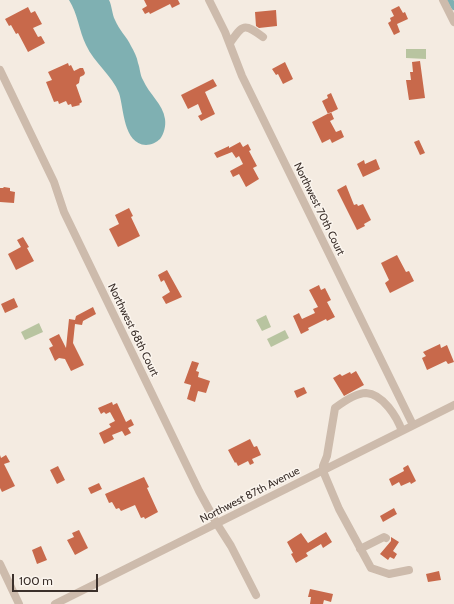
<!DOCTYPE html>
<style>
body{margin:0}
#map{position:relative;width:454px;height:604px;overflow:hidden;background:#f4ebe1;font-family:Cabin,sans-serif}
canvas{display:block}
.scale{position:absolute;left:12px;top:574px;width:86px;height:18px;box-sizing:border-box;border:2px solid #3b302b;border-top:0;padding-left:5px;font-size:12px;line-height:14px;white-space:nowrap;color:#3b302b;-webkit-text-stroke:3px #fbf5ee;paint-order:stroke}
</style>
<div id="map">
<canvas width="454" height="604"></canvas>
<div class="scale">100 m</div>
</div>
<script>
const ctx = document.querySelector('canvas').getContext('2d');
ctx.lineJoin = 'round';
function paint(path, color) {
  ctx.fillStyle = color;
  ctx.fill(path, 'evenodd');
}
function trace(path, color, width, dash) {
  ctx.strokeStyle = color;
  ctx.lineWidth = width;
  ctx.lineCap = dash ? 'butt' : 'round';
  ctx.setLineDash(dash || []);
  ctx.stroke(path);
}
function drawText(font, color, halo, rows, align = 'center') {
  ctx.font = font + ' Cabin,sans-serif';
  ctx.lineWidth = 3;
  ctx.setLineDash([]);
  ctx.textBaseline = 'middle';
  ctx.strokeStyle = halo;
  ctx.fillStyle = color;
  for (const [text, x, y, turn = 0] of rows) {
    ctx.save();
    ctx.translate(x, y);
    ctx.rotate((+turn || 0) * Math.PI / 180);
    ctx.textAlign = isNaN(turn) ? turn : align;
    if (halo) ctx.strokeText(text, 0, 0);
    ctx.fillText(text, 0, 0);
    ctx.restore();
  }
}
paint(new Path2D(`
 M406,49H426V59L406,58Z
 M266,315L271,327L262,331L256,320Z
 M39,323L43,332L25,340L21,332Z
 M285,330L289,338L271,347L267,339Z`), '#b8c4a0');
paint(new Path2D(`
 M69,0H109C112,6 112,14 115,20C119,30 127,37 131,46C134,51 137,57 138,63C140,68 140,75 143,80C149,94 163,104 165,119C166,126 164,134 160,139C157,142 151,145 146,145C123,144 124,108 119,93C112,75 94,63 86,45C79,31 78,14 69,0Z`), '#7fb0b2');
trace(new Path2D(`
 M450,0L454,7`), '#7fb0b2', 6);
paint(new Path2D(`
 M144,0H178L180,4L172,8L170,4L150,14L149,12L145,14L142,9L147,6Z
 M399,6L403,13L405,12L408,19L397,24L400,32L394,35L388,23L391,21L390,18L394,16L391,10Z
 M28,7L31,13L35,11L42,24L33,28L38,37L41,36L45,43L28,52L18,33L16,34L11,25L9,26L5,19Z
 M276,10L277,26L259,28L256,26L255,12Z
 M420,61L425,98L409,100L406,80H411L410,72H413L412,62Z
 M285,62L293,79L283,84L278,74L276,75L272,69Z
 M68,63L69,66L71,65L74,71L80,68H83L85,73L84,75L80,77L79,83L76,85L82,102L79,104L80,105L72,107L71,104L68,105L66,101L59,104L58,101L54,102L46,82L52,80L48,72Z
 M213,79L217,86L205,92L215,114L201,121L198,116L202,114L198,104L188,109L181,95Z
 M331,93L338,109L328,114L322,101L328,98L327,95Z
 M331,112L334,119L330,121L336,132L341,130L344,137L332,143L330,139L322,143L312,122Z
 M419,140L425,153L420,155L414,142Z
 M240,142L243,147L248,144L251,150L249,151L257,166L253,168L259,179L246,187L239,174L233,177L230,171L243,164L239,156L236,158L232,152L217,158L214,153L229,146V148Z
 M376,159L380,169L363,177L357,164L364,160L365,164Z
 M346,185L354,205L357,204L358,206L363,204L371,220L364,224L365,226L357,230L337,190Z
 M4,187L10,188V191L15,192L14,203L0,202V188H3Z
 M129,208L133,216L131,217L140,236L118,247L109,229L119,224L115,215Z
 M23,237L29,247L27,248L34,261L16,270L8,254L21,247L17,240Z
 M397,255L406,272L409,271L414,281L390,293L385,283L389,280L381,263Z
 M167,270L182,297L166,304L162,297L170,292L164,280L161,282L158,275Z
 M319,285L321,290L325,288L331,300L327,302L335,317L327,321L326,319L308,328L309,330L301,334L293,316L299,313L302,319L315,313L313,309L318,307L309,290Z
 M14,298L18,307L5,313L1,304Z
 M93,307L96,314L83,321L82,325L75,324L73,343L84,365L71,371L65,359L59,358L55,361L49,348L53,346L49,339L59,334L66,348L69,319L75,320L76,316Z
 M440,344L441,348L447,345L454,362L448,364L446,361L427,370L422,358L426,356L423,352Z
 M192,361L199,363L196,371L199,372L198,377L210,381L206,393L198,391L195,402L187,399L191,385L184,383Z
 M356,371L364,385L344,396L333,378L340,374L342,376L350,372L351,374Z
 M304,387L307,393L297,398L294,391Z
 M112,402L113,405L117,403L126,422L131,419L134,425L128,428L131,433L125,436L122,431L112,435L114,439L104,444L99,433L111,427L109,424L115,421L110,412L106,414L104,412L101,414L98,408Z
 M250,439L254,447L257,446L261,455L252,459L254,463L250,465L248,461L238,466L236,462L235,463L228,450Z
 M0,455L1,458L6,455L10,462L4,464L15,486L2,492L0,488Z
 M408,465L416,481L411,484L410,482L401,486L399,482L392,486L389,479L404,471L403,468Z
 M58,466L65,480L57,484L50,470Z
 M144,477L149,487L147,488L158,512L145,519L144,517L141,518L135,505L121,511L119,508L116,509L112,502L109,503L105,494Z
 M99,483L102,489L91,494L88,488Z
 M394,508L397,514L383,522L380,516Z
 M79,530L88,548L75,555L67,540L74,537L72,533Z
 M326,532L332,542L323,548L321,544L306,553L308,556L296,563L291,554L293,553L287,542L301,533L308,543Z
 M391,537L399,542L393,551L397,554L394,559L390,557L388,560L380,554L391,541Z
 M41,546L47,560L37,564L32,550Z
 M439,571L441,580L428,582L426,574Z
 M310,589L333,594L331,602L324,600L323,604H310L311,597H308Z`), '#c8694b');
trace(new Path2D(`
 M209,0L225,32L242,76L413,425
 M443,0L454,22
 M230,43C243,24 244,23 263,37
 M0,70L54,182L64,212L199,491L217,524L231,546L256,595
 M402,431C397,417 383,394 366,393C356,393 343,402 335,408L327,456L323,466V471L339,509L371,568L389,574L409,570
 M360,549L384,537L386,538
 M0,564L19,604
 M55,604L454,405`), '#cdbbac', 8);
drawText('11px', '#3b302b', '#fbf5ee', [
 ["Northwest 70th Court",319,209,64],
 ["Northwest 68th Court",133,330,64],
 ["Northwest 87th Avenue",250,495,-27]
]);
</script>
